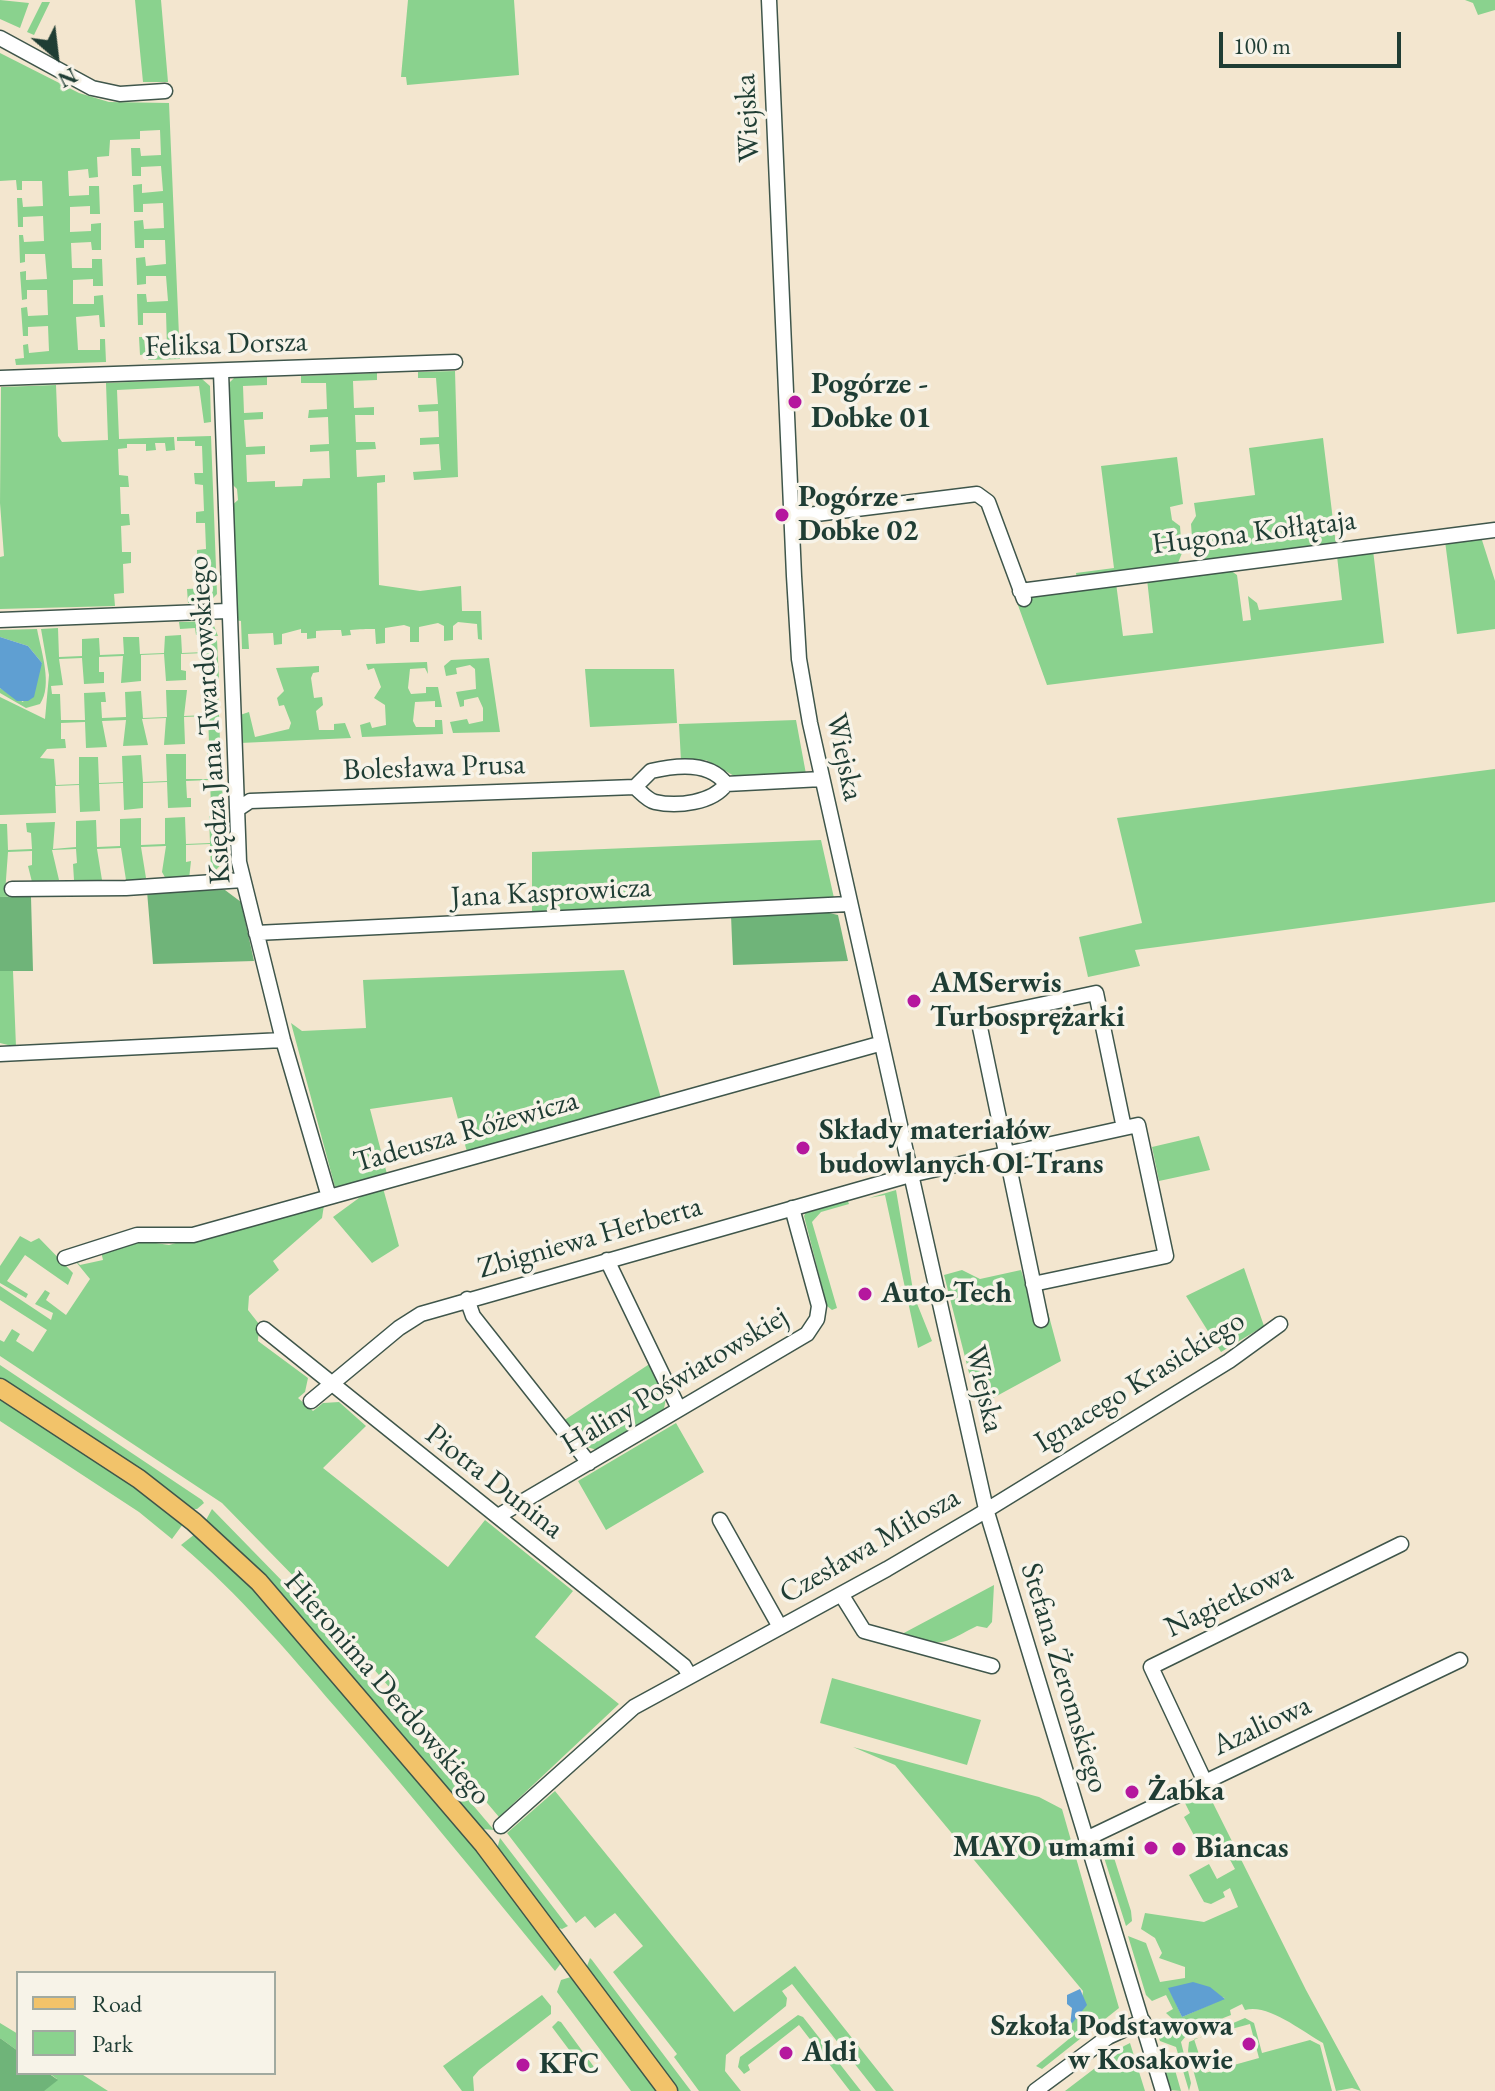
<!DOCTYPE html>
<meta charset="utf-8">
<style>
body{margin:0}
#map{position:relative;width:1495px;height:2091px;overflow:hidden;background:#f3e6cf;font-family:"EB Garamond",serif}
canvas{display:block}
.legend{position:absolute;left:16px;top:1971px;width:260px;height:104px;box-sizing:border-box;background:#f7f3e8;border:2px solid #a1aaa0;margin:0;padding:10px 14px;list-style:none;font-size:24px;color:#1f3d34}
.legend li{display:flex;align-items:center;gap:16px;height:40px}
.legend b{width:40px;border:2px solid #a1aaa0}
.north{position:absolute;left:16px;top:16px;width:80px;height:80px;-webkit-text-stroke:6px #f7f3e8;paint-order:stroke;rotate:152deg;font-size:22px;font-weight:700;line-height:32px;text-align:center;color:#1f3d34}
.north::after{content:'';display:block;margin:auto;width:28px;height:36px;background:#1f3d34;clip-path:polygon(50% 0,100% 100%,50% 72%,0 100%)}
.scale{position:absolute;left:1219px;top:32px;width:182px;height:36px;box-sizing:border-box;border:4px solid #1f3d34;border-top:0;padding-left:10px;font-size:24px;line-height:28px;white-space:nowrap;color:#1f3d34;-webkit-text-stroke:6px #f7f3e8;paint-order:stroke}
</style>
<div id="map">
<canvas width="1495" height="2091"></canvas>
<ul class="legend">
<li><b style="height:10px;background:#f2c36a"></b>Road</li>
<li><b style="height:22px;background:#8ad28e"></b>Park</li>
</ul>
<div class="north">N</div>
<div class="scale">100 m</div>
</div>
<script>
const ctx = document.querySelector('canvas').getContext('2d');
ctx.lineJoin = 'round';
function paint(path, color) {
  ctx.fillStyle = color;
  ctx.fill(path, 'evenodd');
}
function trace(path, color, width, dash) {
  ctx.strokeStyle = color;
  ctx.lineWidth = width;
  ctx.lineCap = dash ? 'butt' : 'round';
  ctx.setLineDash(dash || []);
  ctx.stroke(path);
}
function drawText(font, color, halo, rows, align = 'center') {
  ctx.font = font + ' "EB Garamond",serif';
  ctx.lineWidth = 7;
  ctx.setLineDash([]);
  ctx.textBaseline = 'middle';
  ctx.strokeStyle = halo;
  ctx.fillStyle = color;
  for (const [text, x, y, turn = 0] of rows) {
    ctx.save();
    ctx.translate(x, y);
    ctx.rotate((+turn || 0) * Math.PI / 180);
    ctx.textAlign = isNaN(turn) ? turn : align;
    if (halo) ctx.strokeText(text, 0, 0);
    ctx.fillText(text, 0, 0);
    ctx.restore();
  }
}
paint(new Path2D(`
 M0,0L29,3L20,28L0,19Z
 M135,0H161L168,82H143Z
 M408,0H514L519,75L407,85L406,77H401Z
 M1465,0H1495V10L1478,15L1473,3Z
 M42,2H50L34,35L27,32Z
 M0,53L79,93L109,102L169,103L180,359L148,360V354L140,355L139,337H144L145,348L167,347L166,313H143V325H138L137,294H146L147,302L168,301L166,276H146V284L137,285L136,258L145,257L146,266L166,264L165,240H144V248H135L134,221L143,220L144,229L164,228L163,203L143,204V212H134L133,185L142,184V193L163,191L161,166L141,167V176H132L131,148H140L141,156L161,155L160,130L140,131V139L110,140L109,156L97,157L98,177L89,178L88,169L68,171L69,196L89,195V186H99L100,214H90V206L70,207V232L91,231V224L101,223V250H92L91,242L71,243L72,268H92V259H102L103,286H93V279L73,280V304H94V296L103,295L105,327H100L99,315L76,317L78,350H100V339H105L106,362L16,365L15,359L24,358L23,345L28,344L29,353L49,351L48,326L28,327V336H23L21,308L27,307L28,316L48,315L47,290H27V299L22,300L20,272L26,271V280L47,279L45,254H25V262L20,263L19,235H23L24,242L44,241L43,216L23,217V227H18L17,198H22L23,207L43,206L42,181H22V190H17L16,180L0,181Z
 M455,371L458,477L414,480L413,472L441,470L439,444L420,445V438L439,437L438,411L419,412L418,405L438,404L436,378H418V372Z
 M377,373V380L353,381L354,408L374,407V415H355L356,442H375L376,449L356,450L357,477L385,475V482L377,483L379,585L420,591L461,586L462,611H481L482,640L478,639L477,624L458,622L453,626V640L444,641V626L438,623L419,627V642H410V627L404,625L385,628V643L376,644L375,629C366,629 360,629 350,630L351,635L342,636L341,630C332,630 325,630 316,631V638L307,639V633H301V629L282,634V644L274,645L273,633L248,634L249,649H242L241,621L234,620L230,507L238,500L237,489L231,483L227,385L234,378L267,377V385L243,386L244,413L263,412V419L244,420L246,447L265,446V454L246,455L247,482L275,481V487L302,486L303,479L330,478L329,451L310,452V445L329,444L328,417L308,418L309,410L327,409L326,383H301V376Z
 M202,379L210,386L211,422L204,423L199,386L117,390L119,439L174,437L175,450L166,451L165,443H155L156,450L146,451V444H127V448L118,449L119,475L128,476L129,487H120L121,514H129L130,525L121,526L122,552H131V563L123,564L124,593L114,594L115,606L0,609V557L4,556L0,503L1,387L56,385L58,436L62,442L108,440L106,383Z
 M211,436L217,594L208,603H188L187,589L207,588L206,561H197V550L206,549L205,523H196V512L204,511L203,485L195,484L194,473H203L202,446H195V441H177V437Z
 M1323,438L1336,545L1198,561L1200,556L1193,550L1191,524L1196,516L1194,503L1255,495L1249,448Z
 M1177,457L1183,504L1170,507L1172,520L1180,526L1182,553L1178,563L1077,579L1076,573L1114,568L1101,466Z
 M1481,537L1495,581V629L1457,634L1445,541Z
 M1373,550L1384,643L1047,685L1015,597L1021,593L1116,583L1123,636L1153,633L1147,579L1227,568L1237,575L1243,621L1251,620L1248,596L1257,603L1259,610L1342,600L1337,556Z
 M212,621L218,636L196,635L195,628L180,629L179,622Z
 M58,628L59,657L82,656V639L99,638L100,655L124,654L123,637H139L140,654L164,653L165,636L181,635L182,653L205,652V641L217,640L219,679H202L205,653L181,654V670L186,671V680L166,681L164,654L141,655V681L121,683L123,656L99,657V672H104V683L84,684L82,658L59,659L63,685L51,686L52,694H60L61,720H85L84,693L105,692L106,702H101L102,718L126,717L125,692L141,691L143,718L167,717L166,690H187L184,716L208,715L207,689L218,688L220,742L209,743L208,716L184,717L185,744L164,745L166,718L142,719L148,745L123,746L126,720L102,721L107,747L86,748L85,722L61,723V739H65L66,748L47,749L40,758L54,759L56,785L79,784V757H98L99,783L123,782L122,756L141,755L143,782L167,781L166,754H186V779H210L207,752H221L223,806L211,807L210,780L186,781L187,798H191V807L168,808L167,782L143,783V808L124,810L123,783L99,784L100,811L80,812L79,785L55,786L56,813L0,815V697L45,719L49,675L41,629Z
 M37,629C41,651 53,685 40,704L26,708L0,693V688L23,702L42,663L28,646L0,637V630Z
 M489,658L500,732L453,733L450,722L467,719L469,724L483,721V708L478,697L464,700V706L460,707L456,692L476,689L475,669L470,665L456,668L457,674L446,676L444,666L451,660Z
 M427,662L428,674L425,668L410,669L408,688L411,694L426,693V687H438L442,707H435V701L415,702L413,721L416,727H435V720H442L443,734L362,737L360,725L370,722L372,728L386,725L385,705L374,698L381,687L374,668L368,670L366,664Z
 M319,666V672L313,673L311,678L314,698L322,697L323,705L316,711L319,730H334V724L345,723L351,738L240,743V715L249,712L255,737L289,729L291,723L284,705L279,706L277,698L284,691L276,668Z
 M585,669H674L677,723L590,727Z
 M796,720L806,774L736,777L706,760L681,761L679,724Z
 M1495,769V902L1135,950L1140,966L1088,977L1079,937L1142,923L1117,818Z
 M223,815L225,860L216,870H211L210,844L186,845V862L191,861L189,879L167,881L162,872L166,846L141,847L146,878L144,881L126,880L121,848L97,849L102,880H74L73,864L77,863L76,849L52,850L59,880L32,882L28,866L32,865V851L8,852L5,893L48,896L0,897V824H7L8,850L32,849L31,833L27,832L26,823L55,822L53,849L76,847V821L96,820L97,847L120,846V819L141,818V845L165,844V818L185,817L186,844L210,843L209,816Z
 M821,840L834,898L532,914V852Z
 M624,970L661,1098L467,1152L452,1097L370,1109L387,1174L335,1187L291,1023L302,1031L366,1028L363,980Z
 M0,971H13L16,1047L0,1043Z
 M1199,1136L1210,1170L1159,1181L1152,1147Z
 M383,1188L399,1246L372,1263L333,1217L363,1195Z
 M896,1190L914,1296L932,1341L918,1348L885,1195L869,1198Z
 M847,1199L849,1204L821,1212L812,1222L837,1308L832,1310L827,1306L804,1216L807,1210Z
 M324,1205L322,1218L273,1261L279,1270L249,1296L248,1310L259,1324L258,1341L308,1378L305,1392L298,1398L313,1411L323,1403L339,1402L366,1426L323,1468L448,1567L485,1520L573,1591L535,1637L619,1704L499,1817L307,1590L222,1503L0,1356V1340L4,1342L12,1329L20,1334L16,1341L33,1352L47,1330L0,1300V1286L51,1320L53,1313L35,1304L45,1290L50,1293L46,1300L66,1315L90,1279L72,1257L80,1265L103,1260L100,1247L136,1240L169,1245L301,1208Z
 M20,1236L31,1242L39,1238L73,1273L68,1285L25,1255L7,1281L28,1294L26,1298L0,1283V1266Z
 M1244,1268L1264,1326L1221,1352L1186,1296Z
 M962,1270L980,1279L1021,1270L1028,1292L1043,1294L1061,1361L982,1404H977L944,1275Z
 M651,1363L667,1393L663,1414L601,1451L583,1446L563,1421Z
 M0,1365L202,1500L204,1503L197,1509H189L116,1454L0,1378Z
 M0,1394L135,1483L183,1524L172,1539L139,1512L0,1421Z
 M676,1423L704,1472L606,1530L578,1481Z
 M212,1509L289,1588L494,1830L482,1829L285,1599L208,1524L206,1520Z
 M195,1534L255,1587L487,1859L562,1962L555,1971C482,1882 411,1794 336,1708C286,1650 239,1594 181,1545Z
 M994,1585L992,1622L987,1628L977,1626C939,1645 946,1647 902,1634Z
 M832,1678L981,1720L967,1765L820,1723Z
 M853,1747L1039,1797L1062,1809L1119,2008L1042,2069L1036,2066L1075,2034L1070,2026L1081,2009L1083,1991L895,1765Z
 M555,1791L734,2012L795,1966L894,2091H876L792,1984L782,1991L787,1998L786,2006L726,2055L725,2071L741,2091H699L674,2057L677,2054L613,1972L643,1946L615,1913L595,1928L585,1916L576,1923L507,1833Z
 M1207,1791L1306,1990L1361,2091L1352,2088L1336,2091L1323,2043C1303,2032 1268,2003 1245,2010L1242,2004L1230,2010L1231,2015L1190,2031L1181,2042L1191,2083L1189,2091L1176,2047L1160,2041L1158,2035L1179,2025L1166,2013L1173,2009L1166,1995L1152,2001L1146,1995L1128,1936L1146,1943L1160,1982L1185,1978V1967L1159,1958L1162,1953L1155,1938L1141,1929L1145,1913L1204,1922L1238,1907L1230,1888L1223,1892L1225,1897L1211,1904L1204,1902L1189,1875L1209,1864L1217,1879L1235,1869L1220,1841L1202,1850L1184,1817L1190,1813L1185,1803ZM1169,1988L1225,1998L1182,2017Z
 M500,1838L566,1924L568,1926L562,1929L556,1927L497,1849Z
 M1109,1842L1131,1911L1132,1921L1126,1926L1100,1845Z
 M590,1958L592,1960L691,2091H678L586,1969Z
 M574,1976L657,2091H631L557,1992L561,1980Z
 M542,1995L551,2006V2014L479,2070L473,2077L474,2091H462L443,2066Z
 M798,2015L803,2017L861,2091H850L799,2025L748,2065L750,2070L744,2074L738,2067L740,2057Z
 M1245,2018L1254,2023L1262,2053L1310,2040L1320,2045L1332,2091H1199L1188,2051L1189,2042ZM1250,2024L1259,2058L1205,2073L1194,2039Z
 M558,2021L561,2022L597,2071H585L552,2027Z
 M0,2023L18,2034V2051L0,2038Z
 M1130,2043L1145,2091H1065L1124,2046Z
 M1157,2048L1171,2056L1181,2091L1169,2090Z
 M49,2073H80L108,2091H43L57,2079Z`), '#8ad28e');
paint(new Path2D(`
 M225,890L241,902L254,961L153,964L147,891Z
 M0,897H31L33,971H0Z
 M825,912L838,915L848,961L733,965L731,915Z
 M0,2038L18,2051V2073H48L58,2080L44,2091H0Z`), '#6fb479');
paint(new Path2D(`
 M0,637L28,646L42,663L34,697L28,701H17L0,688Z
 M1193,1982L1210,1987L1225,1999L1182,2017L1168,1988Z
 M1080,1989L1087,2005L1070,2026L1072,2008L1067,2004V1995Z`), '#5f9fd2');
const minor = new Path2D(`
 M769,0L794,576L799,659L810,723L986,1509L1163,2091
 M0,38L92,88L120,94L165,91
 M221,372L239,862L283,1040L329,1197
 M0,378L455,362
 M792,517L977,494L988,502L1024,599
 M1020,591L1495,530
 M0,620L227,611
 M635,787C641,792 647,800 655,802C677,807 713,803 726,784
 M238,809L250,801L635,787L651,771C676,765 710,761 726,784L822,779
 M12,889L126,888L243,880
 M256,933L849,904
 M0,1054L283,1040
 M65,1258L137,1235H193L879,1044
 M607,1260L679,1409
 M467,1299L473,1316L589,1463
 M1041,1320L978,1018L1096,993L1124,1128
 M264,1329L684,1666L690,1676
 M311,1401L399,1328L421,1314L910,1175L1138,1125L1166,1256L1033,1284
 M498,1516L807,1334L817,1319L819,1306L792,1208
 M720,1520L780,1627
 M841,1594L864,1631L992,1666
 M1205,1782L1151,1667L1401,1544
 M501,1826L634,1707L887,1569L977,1516L1229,1361L1280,1324
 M1086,1839L1460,1660
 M1035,2091L1108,2037L1143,2021`);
const major = new Path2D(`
 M0,1388L139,1479L194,1522L259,1582L484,1845L668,2091`);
trace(minor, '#3f564b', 17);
trace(major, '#3f564b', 21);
trace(minor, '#fff', 14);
trace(major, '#f2c36a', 18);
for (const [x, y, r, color] of [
 [795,402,8,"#b5179e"],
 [782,515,8,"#b5179e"],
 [914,1001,8,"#b5179e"],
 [803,1148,8,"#b5179e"],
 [865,1294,8,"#b5179e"],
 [1132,1792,8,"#b5179e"],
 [1151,1848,8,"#b5179e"],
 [1179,1849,8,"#b5179e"],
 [1249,2044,8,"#b5179e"],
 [786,2053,8,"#b5179e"],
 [523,2065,8,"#b5179e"]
]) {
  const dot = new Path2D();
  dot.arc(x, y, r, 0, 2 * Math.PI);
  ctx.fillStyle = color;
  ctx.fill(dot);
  trace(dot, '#f7f3e8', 3);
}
drawText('30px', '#1f3d34', '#f7f3e8', [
 ["Wiejska",748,118,-93],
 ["Feliksa Dorsza",226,345,-2],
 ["Hugona Kołłątaja",1254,533,-7],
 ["Księdza Jana Twardowskiego",210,720,-94],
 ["Wiejska",844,757,78],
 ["Bolesława Prusa",434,768,-2],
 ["Jana Kasprowicza",551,893,-3],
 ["Tadeusza Różewicza",466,1132,-16],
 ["Zbigniewa Herberta",590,1238,-16],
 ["Haliny Poświatowskiej",675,1381,-31],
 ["Ignacego Krasickiego",1140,1382,-32],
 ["Wiejska",984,1389,77],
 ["Piotra Dunina",494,1482,38],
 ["Czesława Miłosza",870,1546,-30],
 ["Nagietkowa",1229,1600,-26],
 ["Stefana Żeromskiego",1064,1678,73],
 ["Hieronima Derdowskiego",387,1689,49],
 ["Azaliowa",1262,1726,-25]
]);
drawText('bold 30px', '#1f3d34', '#f7f3e8', [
 ["Pogórze -",811,385],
 ["Dobke 01",811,419],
 ["Pogórze -",798,498],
 ["Dobke 02",798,532],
 ["AMSerwis",930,984],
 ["Turbosprężarki",930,1018],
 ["Składy materiałów",819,1131],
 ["budowlanych Ol-Trans",819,1165],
 ["Auto-Tech",881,1294],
 ["Żabka",1148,1792],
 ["MAYO umami",1135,1848,"right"],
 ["Biancas",1195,1849],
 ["Szkoła Podstawowa",1233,2027,"right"],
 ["w Kosakowie",1233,2061,"right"],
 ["Aldi",802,2053],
 ["KFC",539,2065]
], 'left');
</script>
